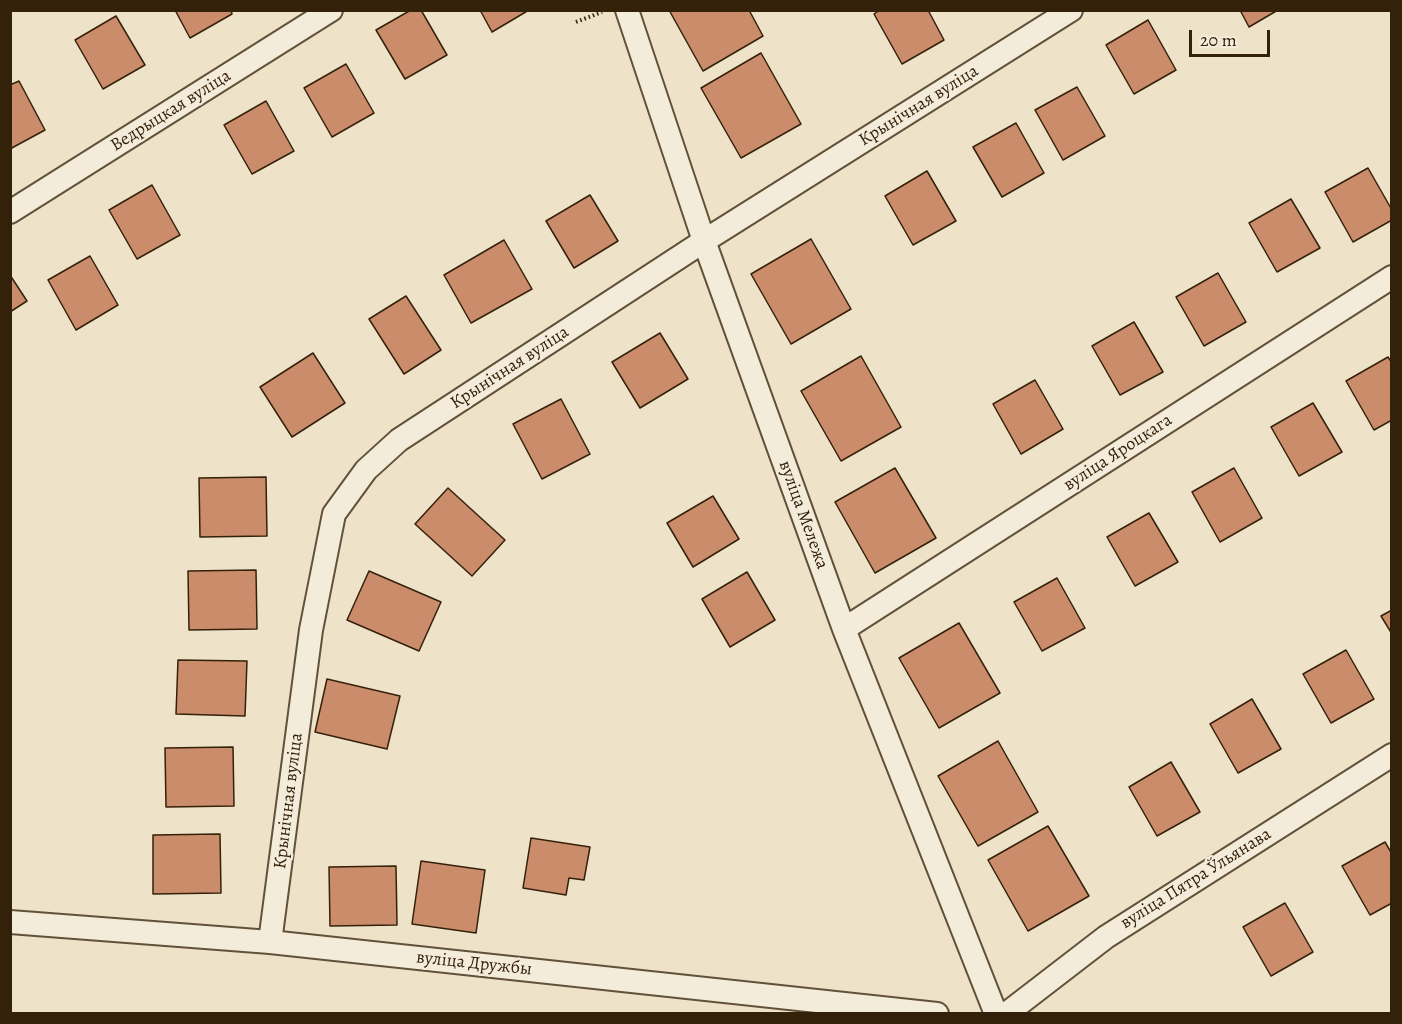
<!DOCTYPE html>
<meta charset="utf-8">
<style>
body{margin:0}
#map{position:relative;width:1402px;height:1024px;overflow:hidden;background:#eee2c8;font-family:Alegreya,serif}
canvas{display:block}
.frame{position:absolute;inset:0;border:12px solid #342109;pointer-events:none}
.scale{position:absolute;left:1189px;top:30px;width:81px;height:27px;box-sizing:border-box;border:3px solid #342109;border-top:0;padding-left:8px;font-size:18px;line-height:21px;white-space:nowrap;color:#342109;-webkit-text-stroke:4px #f4ecdb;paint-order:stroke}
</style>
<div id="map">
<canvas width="1402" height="1024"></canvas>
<div class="frame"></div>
<div class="scale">20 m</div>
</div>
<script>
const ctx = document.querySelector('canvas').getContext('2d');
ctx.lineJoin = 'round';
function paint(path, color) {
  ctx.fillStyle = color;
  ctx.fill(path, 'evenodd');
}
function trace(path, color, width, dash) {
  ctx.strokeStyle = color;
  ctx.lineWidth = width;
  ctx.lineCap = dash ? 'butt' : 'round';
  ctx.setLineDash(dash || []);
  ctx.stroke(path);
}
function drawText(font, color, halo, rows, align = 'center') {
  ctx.font = font + ' Alegreya,serif';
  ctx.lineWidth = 4.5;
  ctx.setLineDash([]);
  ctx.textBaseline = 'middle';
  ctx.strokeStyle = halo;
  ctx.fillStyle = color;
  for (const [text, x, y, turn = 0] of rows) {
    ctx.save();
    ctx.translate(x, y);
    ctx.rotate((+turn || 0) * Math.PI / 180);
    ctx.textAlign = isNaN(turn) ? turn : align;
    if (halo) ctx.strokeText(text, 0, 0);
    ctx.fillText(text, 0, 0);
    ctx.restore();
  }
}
const building = new Path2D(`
 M175,10H231L232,14L190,38Z
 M411,10H421L447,55L405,79L376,30Z
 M480,10H529L492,32Z
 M669,10H749L763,36L703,71Z
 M880,10H928L944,40L902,64L874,14Z
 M1240,10H1278L1249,27Z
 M116,16L145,65L103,89L75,40Z
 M1148,20L1176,70L1134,94L1106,45Z
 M761,53L801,124L741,158L701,88Z
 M346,64L374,113L332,137L304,88Z
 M19,81L45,130L10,149V85Z
 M1077,87L1105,136L1063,160L1035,110Z
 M266,101L294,151L252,174L224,125Z
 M1016,123L1044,173L1002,197L973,147Z
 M1368,168L1392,210V220L1353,242L1325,192Z
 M927,171L956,221L913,245L885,196Z
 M152,185L180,235L137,259L109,210Z
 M590,195L618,241L574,268L546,221Z
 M1291,199L1320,248L1277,272L1249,223Z
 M811,239L851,309L791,344L751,274Z
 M504,240L532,289L471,323L444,275Z
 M90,256L118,305L76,330L48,280Z
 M1218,273L1246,322L1204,346L1176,297Z
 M10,275L27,301L10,312Z
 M406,296L441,350L404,374L369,319Z
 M1134,322L1163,372L1120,395L1092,346Z
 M660,333L688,379L640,408L612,362Z
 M313,353L345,403L292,437L260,387Z
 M861,356L901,427L841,461L801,391Z
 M1388,357L1392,363V420L1374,430L1346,381Z
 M1035,380L1063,429L1021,454L993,404Z
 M561,399L590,454L542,479L513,424Z
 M1313,403L1342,452L1299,476L1271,427Z
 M895,468L936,538L875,573L835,502Z
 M1234,468L1262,518L1220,542L1192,492Z
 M266,477L267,536L200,537L199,478Z
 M448,488L505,540L472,576L415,524Z
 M713,496L739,539L693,567L667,523Z
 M1149,513L1178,562L1135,586L1107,537Z
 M256,570L257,629L189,630L188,571Z
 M369,571L441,602L419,651L347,620Z
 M747,572L775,620L730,647L702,599Z
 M1057,578L1085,628L1042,651L1014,602Z
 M1392,610V634L1381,616Z
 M959,623L1000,693L939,728L899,658Z
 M1346,650L1374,699L1331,723L1303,674Z
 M178,660L247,661L245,716L176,714Z
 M327,679L400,696L387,749L315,732Z
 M1252,699L1281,749L1238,773L1210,724Z
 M998,741L1038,812L978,846L938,776Z
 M233,747L234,806L166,807L165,748Z
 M1171,762L1200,812L1157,836L1129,787Z
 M1048,826L1089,896L1028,931L988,860Z
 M220,834L221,893L153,894V835Z
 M531,838L590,847L584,880L569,878L566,895L523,888Z
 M1385,842L1392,854V903L1370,915L1342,866Z
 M421,861L485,870L476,933L412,924Z
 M396,866L397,925L330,926L329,867Z
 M1285,903L1313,952L1271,976L1243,927Z`);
paint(building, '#cb8c6c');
trace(building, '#342109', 1.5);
const street = new Path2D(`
 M627,10L704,241L844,629L996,1014
 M10,212L331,10
 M844,629L1392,277
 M10,922L270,942L937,1014
 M270,942L311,630L334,514L366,470L399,440L704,241L1071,10
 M1006,1014L1106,937L1392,755`);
trace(street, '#625139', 26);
trace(new Path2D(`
 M576,22L602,12`), '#342109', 4, [1.5, 3]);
trace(street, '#f4ecdb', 22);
drawText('18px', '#342109', '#f4ecdb', [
 ["Крынічная вуліца",919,106,-32],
 ["Ведрыцкая вуліца",171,111,-32],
 ["Крынічная вуліца",510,368,-33],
 ["вуліца Яроцкага",1118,453,-33],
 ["вуліца Мележа",803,515,70],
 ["Крынічная вуліца",289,801,-83],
 ["вуліца Пятра Ўльянава",1196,879,-32],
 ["вуліца Дружбы",474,964,6]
]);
</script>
